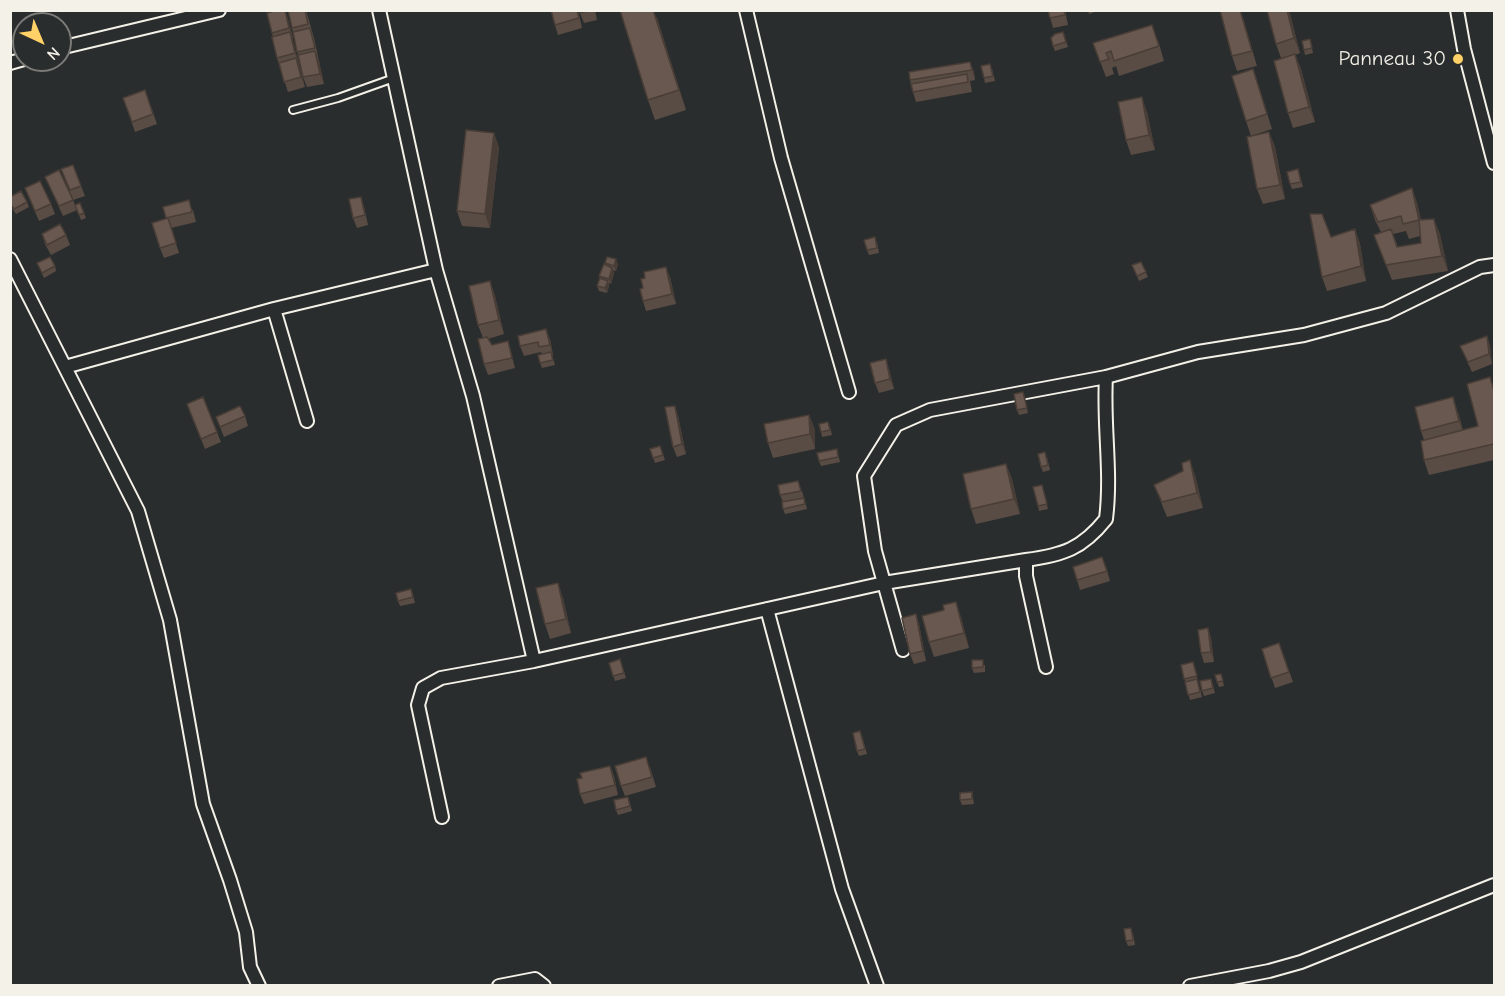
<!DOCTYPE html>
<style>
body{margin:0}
#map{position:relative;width:1505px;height:996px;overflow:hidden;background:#2a2d2e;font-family:"Comic Neue",sans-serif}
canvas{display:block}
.frame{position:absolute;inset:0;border:12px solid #f4f1e8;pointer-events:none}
.north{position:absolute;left:12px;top:12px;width:60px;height:60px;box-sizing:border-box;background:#2a2d2e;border:2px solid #7b7b78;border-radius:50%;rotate:136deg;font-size:16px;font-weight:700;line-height:24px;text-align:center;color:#f4f1e8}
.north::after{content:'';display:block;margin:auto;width:21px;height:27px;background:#ffd166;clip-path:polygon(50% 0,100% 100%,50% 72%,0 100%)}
</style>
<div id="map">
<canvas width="1505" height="996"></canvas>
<div class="frame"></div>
<div class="north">N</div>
</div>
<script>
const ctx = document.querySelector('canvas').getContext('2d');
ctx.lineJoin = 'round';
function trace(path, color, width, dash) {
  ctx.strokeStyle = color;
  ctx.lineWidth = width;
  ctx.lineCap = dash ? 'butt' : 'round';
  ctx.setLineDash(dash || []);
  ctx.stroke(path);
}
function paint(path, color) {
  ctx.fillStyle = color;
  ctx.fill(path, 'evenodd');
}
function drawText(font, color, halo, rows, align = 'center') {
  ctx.font = font + ' "Comic Neue",sans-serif';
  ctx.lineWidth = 4.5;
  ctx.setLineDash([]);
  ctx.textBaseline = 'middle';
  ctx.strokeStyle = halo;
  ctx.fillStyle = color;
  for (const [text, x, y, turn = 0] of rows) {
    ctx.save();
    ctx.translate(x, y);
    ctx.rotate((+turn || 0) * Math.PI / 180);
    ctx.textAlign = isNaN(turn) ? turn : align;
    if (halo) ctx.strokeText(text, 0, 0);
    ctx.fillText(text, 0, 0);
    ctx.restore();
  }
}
const lane = new Path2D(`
 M293,110L338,98L394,78`);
const street = new Path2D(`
 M379,10L436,270L473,396L534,661
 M746,10L781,158L849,392
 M1457,10L1464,49L1494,163
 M60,48L219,10
 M10,63L24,59
 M10,259L138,511L170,620L203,804L230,880L246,932L250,967L259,986
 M274,309L307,421
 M65,367L274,309L436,270
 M767,609L842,889L877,986
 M903,650L875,551L864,476L896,425L930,410L1106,377
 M1046,667L1026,576V560C1063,555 1082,549 1106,519C1112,471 1103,425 1106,377L1198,352L1304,335L1386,313L1480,267L1494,265
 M442,817L418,705L423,688L441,678L534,661L884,583L1026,560
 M499,986L535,979L544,986
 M1190,986L1269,971L1301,962L1494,885`);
trace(lane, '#f4f1e8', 10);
trace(street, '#f4f1e8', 16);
trace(lane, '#2a2d2e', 6);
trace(street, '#2a2d2e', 12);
paint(new Path2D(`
 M285,10L293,38H292L305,87L288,92L277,58L272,33Z
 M288,10H306L314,38L324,84L307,87L303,77Z
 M578,10L582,28L558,35L555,25Z
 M579,10H595L597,20L584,23Z
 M1048,10H1065L1068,25L1053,28Z
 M1088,10H1097V11L1089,14Z
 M1289,10L1300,53L1295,55L1301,69L1315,122L1293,128L1288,113L1281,58L1276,44Z
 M657,18L686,110L655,120L648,100Z
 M1243,18L1257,66L1237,71L1232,56Z
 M1063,32L1068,47L1055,51L1053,46Z
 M1310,39L1313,53L1305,55L1304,50Z
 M1158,40L1164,61L1119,76L1116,66L1112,68L1114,74L1106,77L1093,43Z
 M970,62L974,72L975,80L970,81L972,92L916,102L913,92L910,80Z
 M992,69L995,81L985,83L984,78Z
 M1253,69L1272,129L1251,136L1246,121Z
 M145,90L157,124L135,132L123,98Z
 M1147,112L1155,150L1131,155L1126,140Z
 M1269,132L1275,147L1285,199L1263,204L1257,189Z
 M494,133L499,148L490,228L462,226L457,211Z
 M73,165L85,196L73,200L61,169Z
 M1298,169L1303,187L1292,189L1290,184Z
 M45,177L73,200L77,210L63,216Z
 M25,188L51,204L55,214L39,221Z
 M1412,188L1417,203L1421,220L1440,234L1448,271L1392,280L1374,235L1381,232L1375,220L1370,205ZM1406,231L1409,239L1420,236L1421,243L1398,247L1393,234Z
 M10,197L27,202L29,207L16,214L10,205Z
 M361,197L364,207L368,225L357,228L353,218Z
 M75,205L84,213L86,218L81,220Z
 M163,207L193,210L196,222L171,228L179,253L164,258L160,248L166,219Z
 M1355,229L1360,244L1366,281L1327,291L1322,277L1331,237Z
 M42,234L66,235L70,245L51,255L45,244Z
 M877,242L879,253L869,255L867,250Z
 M1141,262L1148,277L1139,281L1132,265Z
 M37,263L55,266L56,271L44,278Z
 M605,263L618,264L616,271L613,270L614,273L611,284L609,283V286L607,293L599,291L597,286L600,278L599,276L606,265Z
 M670,277L676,304L646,311L643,301Z
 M490,281L495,296L504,334L488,339L492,345L508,341L515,368L488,375L484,364L483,338L478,325Z
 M1487,336L1490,346L1492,364L1472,372L1460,346Z
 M550,339L553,355H552L555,365L542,368L540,363L542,354L541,352L524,356L520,346Z
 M889,369L894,389L879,393L875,383Z
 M1494,389V460L1429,475L1424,460V440L1421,431L1458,412L1463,430L1478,426Z
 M1023,392L1028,413L1019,415L1017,410Z
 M187,404L217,432L221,442L205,449Z
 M809,415L815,430V449L773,458L768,443Z
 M245,416L248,426L224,437L216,417Z
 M678,416L686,454L677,457L673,447Z
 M830,427L832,435L822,437L821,432Z
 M660,446L665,460L655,463L650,449Z
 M837,449L840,462L821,466L819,461Z
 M1047,457L1050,470L1043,472L1041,467Z
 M1006,464L1012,479L1020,514L976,524L971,509Z
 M1195,475L1203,508L1167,517L1154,485Z
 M1042,485L1048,509L1039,511L1038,506Z
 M802,491L807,509L785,514L783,509V502L780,495Z
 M1106,567L1110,581L1080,590L1077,580Z
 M411,589L415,603L400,606L398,601Z
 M563,598L571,633L550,639L545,624Z
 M916,614L919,624L926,661L914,664L910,654Z
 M961,617L969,648L934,657L929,642Z
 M1208,628L1211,638L1214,662L1204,663L1201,653Z
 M1279,643L1293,682L1275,688L1262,649Z
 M620,659L626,678L615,681L609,663Z
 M1193,662L1202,697L1190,700L1181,665Z
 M985,665V672L974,673L972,668Z
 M1221,674L1224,686L1219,687L1217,682Z
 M1211,679L1215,693L1204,696L1202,691Z
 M862,736L867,754L859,756L857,751Z
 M610,766L614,776L618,795L584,804L580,794L582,778Z
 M650,767L656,787L625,796L621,786Z
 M628,797L632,811L618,815L616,810Z
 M973,797L974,804L962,805L960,800Z
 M1133,933L1135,945L1128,946L1126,941Z`), '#594c44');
paint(new Path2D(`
 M285,10L288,19L293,38L289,28Z
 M653,10L657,18L686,110L679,90Z
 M1240,10L1243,18L1257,66L1252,51Z
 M1287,10H1289L1300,53L1294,38Z
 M290,32L293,42L299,63L295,53Z
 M315,51L319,61L324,84L320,74Z
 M1295,54L1301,69L1315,122L1309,107Z
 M296,58L300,68L305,87L301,77Z
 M970,62L974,72L975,80L972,70Z
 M1142,97L1147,112L1155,150L1149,135Z
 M1269,132L1275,147L1285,199L1280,185Z
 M494,133L499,148L490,228L485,214Z
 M1412,188L1417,203L1424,235L1419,220Z
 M1434,219L1440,234L1448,271L1442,256Z
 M1355,229L1360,244L1366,281L1361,266Z
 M616,259L618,264L616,271L614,266Z
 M666,267L670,277L676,304L672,294Z
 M612,268L614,273L611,284L609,279Z
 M490,281L495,296L504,334L499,320Z
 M608,281L609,286L607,293L605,288Z
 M546,329L550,339L553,355L550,345Z
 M1487,336L1490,346L1492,364L1489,354Z
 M508,341L511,351L515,368L512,358Z
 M886,359L889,369L894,389L890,379Z
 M1453,397L1458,412L1464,436L1459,421Z
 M675,406L678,416L686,454L682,444Z
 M809,415L815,430V449L810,434Z
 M1190,460L1195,475L1203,508L1197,493Z
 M1006,464L1012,479L1020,514L1014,499Z
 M558,583L563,598L571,633L566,619Z
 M956,602L961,617L969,648L964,633Z
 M916,614L919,624L926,661L923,651Z
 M1208,628L1211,638L1214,662L1211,652Z
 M610,766L614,776L618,795L615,785Z`), '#493e37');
const building = new Path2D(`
 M278,10H285L289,28L272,33L267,13Z
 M288,10H305L308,24L292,28Z
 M551,10H577L579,18L555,25Z
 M579,10H590L580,13Z
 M620,10H653L679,90L648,100Z
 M1048,10H1064L1065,15L1050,18Z
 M1220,10H1240L1252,51L1232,56Z
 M1267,10H1287L1294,38L1276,44Z
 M1152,25L1159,46L1114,61L1111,51L1106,53L1109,59L1100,62L1093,43Z
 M310,28L315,48L297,52L293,32Z
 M290,32L295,53L277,58L272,37Z
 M1063,32L1066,42L1053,46L1051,38L1055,34Z
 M1310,39L1312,48L1304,50L1302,41Z
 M315,51L320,74L303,77L298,55Z
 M1295,54L1309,107L1288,113L1274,61Z
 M296,58L301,77L284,82L279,63Z
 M970,62L972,70L910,80L909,72Z
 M990,64L993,76L984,78L981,66Z
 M1253,69L1267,114L1246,121L1232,76Z
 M967,74L968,82L913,92L911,84Z
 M145,90L153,114L132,122L123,98Z
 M1142,97L1149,135L1126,140L1118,102Z
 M466,130L494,133L485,214L457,211Z
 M1269,132L1280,185L1257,189L1247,137Z
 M73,165L81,186L70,190L61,169Z
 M1298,169L1301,182L1290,184L1287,172Z
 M59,170L73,200L59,206L45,177Z
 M40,181L51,204L35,211L25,188Z
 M1412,188L1419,220L1403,224L1401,216L1378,222L1370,205Z
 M21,191L27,202L14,209L10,203V197Z
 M361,197L365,215L353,218L349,199Z
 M189,200L192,212L166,218L163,207Z
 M80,203L84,213L79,215L75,205Z
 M1310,214H1322L1331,237L1355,229L1361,266L1322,277Z
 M168,218L176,243L160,248L152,223Z
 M1434,219L1442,256L1386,265L1374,235L1391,229L1397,247L1421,243L1419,220Z
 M60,224L66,235L47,245L42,234Z
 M875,237L877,248L867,250L864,240Z
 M50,257L55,266L42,273L37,263Z
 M607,257L616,259L614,266L605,263Z
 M1141,262L1146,272L1137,276L1132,265Z
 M604,264L612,268L609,279L599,276Z
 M666,267L672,294L643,301L640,289L643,288L641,279L645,278L644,272Z
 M600,278L608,281L605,288L597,286Z
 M490,281L499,320L478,325L469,286Z
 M546,329L550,345L539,347L538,342L520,346L518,336Z
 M1487,336L1489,354L1468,362L1460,346Z
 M487,337L492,345L508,341L512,358L484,364L478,339Z
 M551,352L553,360L540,363L538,355Z
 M886,359L890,379L875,383L870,363Z
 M1490,377L1494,391V444L1424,460L1421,441L1478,426L1467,384Z
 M1023,392L1027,408L1017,410L1014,394Z
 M203,397L217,432L201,439L187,404Z
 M1453,397L1459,421L1421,431L1415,407Z
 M240,406L245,416L220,427L216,417Z
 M675,406L682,444L673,447L665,407Z
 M809,415L810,434L768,443L764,424Z
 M828,422L830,430L821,432L819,424Z
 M660,446L663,455L653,458L650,449Z
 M837,449L838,457L819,461L817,453Z
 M1045,452L1048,465L1041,467L1038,454Z
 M1190,460L1197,493L1162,502L1154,485L1183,471L1182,463Z
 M1006,464L1014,499L971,509L963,474Z
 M798,481L801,491L780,495L778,485Z
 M1042,485L1047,504L1038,506L1033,487Z
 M804,498L805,504L783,509L782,502Z
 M1102,557L1107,571L1077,580L1073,567Z
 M558,583L566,619L545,624L536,588Z
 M411,589L413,597L398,601L396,593Z
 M956,602L964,633L929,642L922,616L944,610L943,605Z
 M916,614L923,651L910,654L902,618Z
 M1208,628L1211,652L1201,653L1198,630Z
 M1279,643L1289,672L1271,678L1262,649Z
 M620,659L624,673L613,676L609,663Z
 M972,660H983V667L972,668Z
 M1193,662L1197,676L1184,679L1181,665Z
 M1221,674L1223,681L1217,682L1215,675Z
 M1197,679L1200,692L1188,695L1185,682Z
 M1211,679L1213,688L1202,691L1200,681Z
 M860,731L865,749L857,751L853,733Z
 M646,757L652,777L621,786L615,766Z
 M610,766L615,785L580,794L577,779L582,778L580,773Z
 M972,792V799L960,800V793Z
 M628,797L630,806L616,810L614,800Z
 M1131,928L1133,940L1126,941L1124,929Z`);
paint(building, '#68584f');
trace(building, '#493e37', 1.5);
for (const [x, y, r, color] of [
 [1458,59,6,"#ffd166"]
]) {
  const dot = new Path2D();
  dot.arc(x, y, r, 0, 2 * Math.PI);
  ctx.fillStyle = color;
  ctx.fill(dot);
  trace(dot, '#2a2d2e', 2);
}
drawText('21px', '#f4f1e8', '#2a2d2e', [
 ["Panneau 30",1446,59]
], 'right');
</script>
